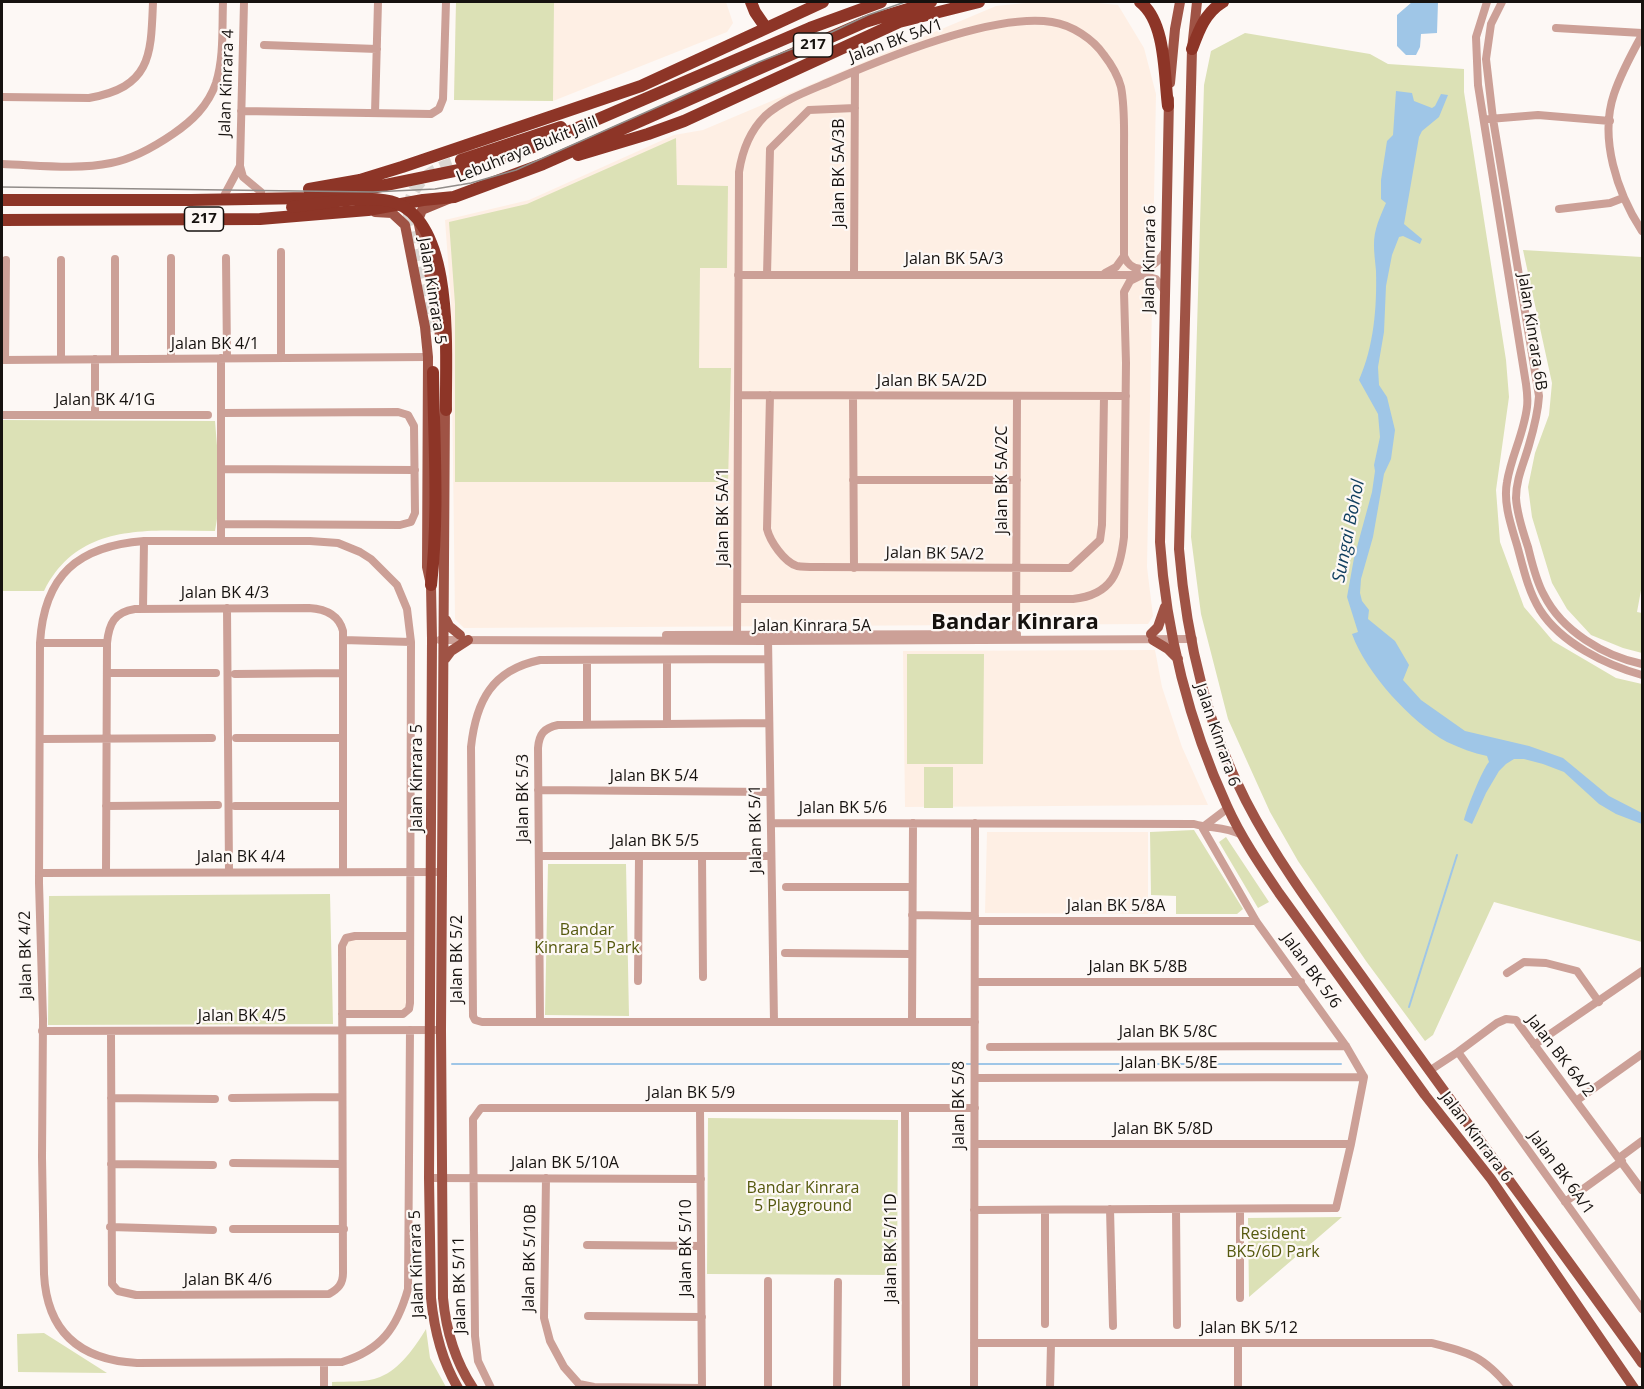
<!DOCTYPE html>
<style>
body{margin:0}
#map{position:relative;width:1644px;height:1389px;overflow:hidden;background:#fdf8f5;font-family:"Open Sans",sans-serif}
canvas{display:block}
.frame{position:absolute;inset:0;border:3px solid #16120f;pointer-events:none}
</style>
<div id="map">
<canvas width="1644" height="1389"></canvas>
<div class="frame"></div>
</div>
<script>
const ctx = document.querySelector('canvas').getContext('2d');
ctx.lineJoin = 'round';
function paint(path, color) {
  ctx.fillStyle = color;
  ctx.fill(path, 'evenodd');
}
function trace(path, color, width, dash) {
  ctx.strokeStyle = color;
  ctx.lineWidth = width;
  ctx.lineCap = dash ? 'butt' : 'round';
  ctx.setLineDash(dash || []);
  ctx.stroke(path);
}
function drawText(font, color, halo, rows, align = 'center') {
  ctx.font = font + ' "Open Sans",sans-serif';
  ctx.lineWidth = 4.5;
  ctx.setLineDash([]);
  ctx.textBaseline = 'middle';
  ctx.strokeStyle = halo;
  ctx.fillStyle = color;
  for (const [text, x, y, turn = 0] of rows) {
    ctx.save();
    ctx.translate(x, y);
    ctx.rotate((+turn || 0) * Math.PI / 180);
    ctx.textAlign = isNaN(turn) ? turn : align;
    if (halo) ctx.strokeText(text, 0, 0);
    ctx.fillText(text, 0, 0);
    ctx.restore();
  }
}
paint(new Path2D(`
 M456,2H726L733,23L727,32L553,101L454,100Z
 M1035,2H1088L1118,5L1144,48L1156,94L1147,567L1153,616L1148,624L464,628L455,619L451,301L445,220L529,200L674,135L703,130L996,6Z
 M1155,650L1162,687L1182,747L1208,805L905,807L903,651Z
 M987,832H1148V914L985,913Z
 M406,939L407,1004L403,1011H345V947L349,940Z`), '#feefe4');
paint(new Path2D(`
 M456,2H554L553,101L454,100Z
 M1245,33L1370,54L1388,64L1464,69V92L1506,360L1509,397L1496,490L1500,542L1524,607L1553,641L1616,678L1642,684V942L1494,902L1433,1035L1425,1041L1366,961L1298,861L1270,812L1228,719L1201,614L1191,537L1204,85L1211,51Z
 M676,138L677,185L728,186L727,268H700L699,368H731L728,482H455V304L449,222L527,204Z
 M1523,250L1642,257V585L1637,612L1642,613V653L1623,648L1591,635L1567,609L1552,583L1532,517L1528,487L1535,453L1549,415L1552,383Z
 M2,420L215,421L221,495L215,531C149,531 79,521 44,591H2Z
 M907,654H984L983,764H907Z
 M924,767H953V808H924Z
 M1194,830L1243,909L1237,914H1176V896L1151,895L1150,832Z
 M1226,837L1269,902L1258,908L1219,842Z
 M548,864H626L629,1016L545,1015Z
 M330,894L333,1024L48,1025L49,896Z
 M708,1118L898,1120L897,1275L707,1274Z
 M1342,1217L1249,1297L1248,1218Z
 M426,1329L430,1358L446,1387H332V1382C347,1381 365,1383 380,1377C400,1369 415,1347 426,1329Z
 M44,1333L107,1373L18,1372L17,1334Z`), '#dce1b6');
paint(new Path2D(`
 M1412,2H1438L1437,33L1421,34L1420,47L1416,55H1406L1397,46V15Z
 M1396,91L1412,93L1414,101L1432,108L1435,106L1441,94L1448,95L1439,117L1422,131L1419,137L1404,224L1422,239L1420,244L1403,236L1399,237L1392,255L1386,286L1384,332L1378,367L1379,385L1387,397L1395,430L1391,459L1384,474L1373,537L1361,579L1360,593L1362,601L1369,610L1368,619L1395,641L1409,665L1403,680L1421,700L1465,731L1529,746L1563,758L1609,796L1642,813V824L1616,814L1599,804L1564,772L1543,764L1524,759H1514L1506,764L1499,771L1486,793L1472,824L1464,820C1466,810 1483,768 1489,762L1487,756C1473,753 1460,748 1447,742C1411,722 1366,673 1352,634L1358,632L1347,597L1354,558L1372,492L1375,471L1374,465L1380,437L1378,414L1359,380C1374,346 1377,307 1376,271C1375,257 1372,243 1376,229C1378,221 1382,212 1386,203L1381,199V180L1387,141L1393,135Z`), '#9fc6e7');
trace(new Path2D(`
 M1409,1007L1457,855
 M452,1064H971
 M977,1064H1341`), '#9fc6e7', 2);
trace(new Path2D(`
 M429,332L428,310L409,217C407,182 432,169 461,160`), '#dad6d2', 12, [12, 6]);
trace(new Path2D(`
 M1487,2L1476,37L1478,85L1526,384C1527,391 1528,399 1527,407C1524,433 1511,457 1507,482C1503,503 1511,525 1517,545C1523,567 1528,591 1540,610C1561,643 1606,665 1642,675
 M1502,2L1491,24L1486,59L1493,119L1539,396C1538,413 1534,428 1529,445C1524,463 1516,479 1516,498C1517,515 1523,532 1528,547C1532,563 1536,581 1544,595C1562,631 1604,656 1642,664
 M1556,28L1642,33
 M1642,35C1632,53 1621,73 1614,94C1599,138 1617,193 1642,231
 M264,45L377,49
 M2,97L89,98C151,87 151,56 153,2
 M241,111L431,114L439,109L443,99L446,2
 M375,113L378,2
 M1489,119L1538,115L1610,121
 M2,164C36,165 78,170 111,163C133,159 154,147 173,134C192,121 208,106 216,83C224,57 222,29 223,2
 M240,166L243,177L261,192
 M225,194L240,166L244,2
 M1559,209L1610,203L1623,198
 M281,252V358
 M171,258V359
 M226,258L227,358
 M115,259V359
 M1105,273L1116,267L1124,256
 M738,275H1142L1156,279L1164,290
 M767,275L770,149L809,110L855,108
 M854,275L855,71
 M221,358V541
 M61,359V260
 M95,359V415
 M2,360L428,357
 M5,360L6,260
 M738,395L1126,396
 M770,395L767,529C770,541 784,562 797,566C803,567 810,567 816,567L1070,568L1100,540L1102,525L1104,396
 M853,396L854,568
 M2,415H208
 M222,469L415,470
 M853,480H1017
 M221,524L400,525L411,522L415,513L414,426L408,415L398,412L222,413
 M738,599H1073C1112,595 1120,572 1124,537L1126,363L1124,292L1130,281L1142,275
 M227,608L229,872
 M143,609L144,541
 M666,635L1017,634
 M768,638L774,1022
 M1016,639L1017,396
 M343,640L411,642
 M440,640L768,641L1193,639
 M737,641L739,172C742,152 750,131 765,116C784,99 811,90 834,80C887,57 995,13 1052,22C1072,25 1093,39 1104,55C1111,64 1118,76 1121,87C1125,108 1124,130 1124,151C1124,186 1124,221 1124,256C1133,278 1157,268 1165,251
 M40,643H107
 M768,659L540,660C492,670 476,701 471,747L473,1016L475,1020L482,1022H975
 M587,661V724
 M107,673H216
 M235,674L343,673
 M667,724V660
 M236,738H342
 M40,739L212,738
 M538,790L770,792
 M106,806L218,805
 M235,806H342
 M771,823L1194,824C1212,829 1223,826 1242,835
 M1203,827L1228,808
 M539,856H771
 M702,856L703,977
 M106,872L107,643C109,624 114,612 135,609L309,608C325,609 339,615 343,631V872
 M39,873L437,872
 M786,887H912
 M912,915L975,916
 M975,921H1256
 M785,953L911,954
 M1507,973L1524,962L1546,963L1577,971L1599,1002
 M638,981L639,856
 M975,982H1301
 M342,1014H403L409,1009L410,1003L411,642L407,609L397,585L371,559L360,552L338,543L310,541H144C78,546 44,575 40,643L39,883L43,1019L42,1157L44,1274C47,1333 81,1360 137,1363L342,1362C381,1350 397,1328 408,1289L410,1030
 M540,1022L538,748C539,734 544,728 558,725L769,723
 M912,1022L913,823
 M42,1031L441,1030
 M111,1032L112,1284L118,1291L136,1295L329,1294C338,1289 343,1284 343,1273L342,946L346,938L355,936H410
 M1534,1045L1642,971
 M990,1047L1346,1046
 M1458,1052L1642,1309
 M1429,1071L1458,1052L1497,1023L1506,1019L1516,1020L1642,1190
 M975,1078L1364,1077
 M111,1098L215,1099
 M232,1098L341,1097
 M1576,1101L1642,1054
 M905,1108L906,1388
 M975,1144H1351
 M1619,1158L1642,1141
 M233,1163L342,1164
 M111,1164L213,1165
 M429,1178L701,1179
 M546,1178L544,1318L550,1341L564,1367L579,1384L594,1387L702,1388L700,1108
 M1565,1202L1622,1161
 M1110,1209L1113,1326
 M1176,1209L1177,1325
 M1240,1209V1298
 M974,1210L1336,1208L1351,1144L1364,1077L1346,1046L1256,921L1202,827
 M110,1227L213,1230
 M233,1229H344
 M587,1245L701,1246
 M588,1316L702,1317
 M1045,1324V1210
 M974,1343H1432C1471,1353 1483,1356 1510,1388
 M1238,1343V1388
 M324,1364V1388
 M491,1388L478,1361L475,1336L473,1119L481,1108H975
 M768,1388V1281
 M837,1388L838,1282
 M974,1388L975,823
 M1050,1388L1051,1343`), '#cca097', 8);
trace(new Path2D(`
 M1197,2L1192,49L1179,549C1186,635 1206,724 1246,801C1281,869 1329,930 1373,992C1461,1116 1553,1239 1642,1363
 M1170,83L1175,29L1180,2
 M1169,99L1160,542C1166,632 1189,724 1227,806C1241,837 1260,865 1279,893L1425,1095L1491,1179L1634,1388
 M375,212L392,213L405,225L425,327L428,357L427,567L431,585L432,639L429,1178L431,1298C434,1328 442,1361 458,1388
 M440,336L436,306L418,220L422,210L451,198
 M445,403L441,1030L443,1298C446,1330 455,1361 473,1388
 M446,620L449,626L460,635
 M1151,634L1158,627L1165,607
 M1153,640L1168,649L1178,659
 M445,659L451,651L468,640`), '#9f5345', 10);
trace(new Path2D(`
 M751,2L755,12L766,28
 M1140,2C1166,22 1164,75 1168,106
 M1192,49C1199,30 1205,13 1223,2
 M578,155L648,134L684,121L899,22L979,2
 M461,160L561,127
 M309,189L360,180L402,167L641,86L823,2
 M2,200H191L308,198L337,195L459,170L526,150L810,28L881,2
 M2,220L260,219L368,210L423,200L454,197L543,164L865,22L931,2
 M431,585C439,515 434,443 433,372`), '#8d3527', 12);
trace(new Path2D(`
 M2,187L373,192L435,189L471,183L516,170L759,62L817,39L868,15L905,2`), '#918c89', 1.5);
trace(new Path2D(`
 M292,207C319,204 372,193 396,203C456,226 445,357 446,410`), '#8d3527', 12);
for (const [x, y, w] of [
 [813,45,39],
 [204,219,39]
]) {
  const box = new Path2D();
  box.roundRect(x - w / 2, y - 12, w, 24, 4.5);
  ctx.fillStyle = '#fdf8f5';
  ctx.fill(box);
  trace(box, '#16120f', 1.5);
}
drawText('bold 15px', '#16120f', null, [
 ["217",813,45],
 ["217",204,219]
]);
drawText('16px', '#16120f', '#fdf8f5', [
 ["Jalan BK 5A/1",896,41,-20],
 ["Jalan Kinrara 4",227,83,-88],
 ["Lebuhraya Bukit Jalil",527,150,-22],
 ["Jalan BK 5A/3B",839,173,-90],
 ["Jalan BK 5A/3",954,259],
 ["Jalan Kinrara 6",1150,259,-89],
 ["Jalan Kinrara 5",432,291,81],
 ["Jalan Kinrara 6B",1532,332,81],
 ["Jalan BK 4/1",215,344],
 ["Jalan BK 5A/2D",932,381],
 ["Jalan BK 4/1G",105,400],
 ["Jalan BK 5A/2C",1002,480,-90],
 ["Jalan BK 5A/1",723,517,-90],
 ["Jalan BK 5A/2",935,554,1],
 ["Jalan BK 4/3",225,593],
 ["Jalan Kinrara 5A",812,626],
 ["Jalan Kinrara 6",1217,735,71],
 ["Jalan BK 5/4",654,776],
 ["Jalan Kinrara 5",417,778,-90],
 ["Jalan BK 5/3",523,798,-90],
 ["Jalan BK 5/6",843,808],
 ["Jalan BK 5/1",756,829,-91],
 ["Jalan BK 5/5",655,841],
 ["Jalan BK 4/4",241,857],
 ["Jalan BK 5/8A",1116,906],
 ["Jalan BK 4/2",26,955,-91],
 ["Jalan BK 5/2",457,959,-90],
 ["Jalan BK 5/8B",1138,967],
 ["Jalan BK 5/6",1311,971,54],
 ["Jalan BK 4/5",242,1016],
 ["Jalan BK 5/8C",1168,1032],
 ["Jalan BK 6A/2",1560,1056,52],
 ["Jalan BK 5/8E",1169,1063],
 ["Jalan BK 5/9",691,1093],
 ["Jalan BK 5/8",959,1105,-90],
 ["Jalan BK 5/8D",1163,1129],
 ["Jalan Kinrara 6",1476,1137,53],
 ["Jalan BK 5/10A",565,1163],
 ["Jalan BK 6A/1",1561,1173,54],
 ["Jalan BK 5/10",686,1248,-90],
 ["Jalan BK 5/11D",891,1248,-90],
 ["Jalan BK 5/10B",530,1258,-89],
 ["Jalan Kinrara 5",417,1264,-92],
 ["Jalan BK 4/6",228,1280],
 ["Jalan BK 5/11",460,1285,-91],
 ["Jalan BK 5/12",1249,1328]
]);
drawText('16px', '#55590e', '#fdf8f5', [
 ["Bandar",587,930],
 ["Kinrara 5 Park",587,948],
 ["Bandar Kinrara",803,1188],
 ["5 Playground",803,1206],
 ["Resident",1273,1234],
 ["BK5/6D Park",1273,1252]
]);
drawText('italic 18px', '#113f5f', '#fdf8f5', [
 ["Sungai Bohol",1349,531,-79]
]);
drawText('bold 22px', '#16120f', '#fdf8f5', [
 ["Bandar Kinrara",1015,623]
]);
</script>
